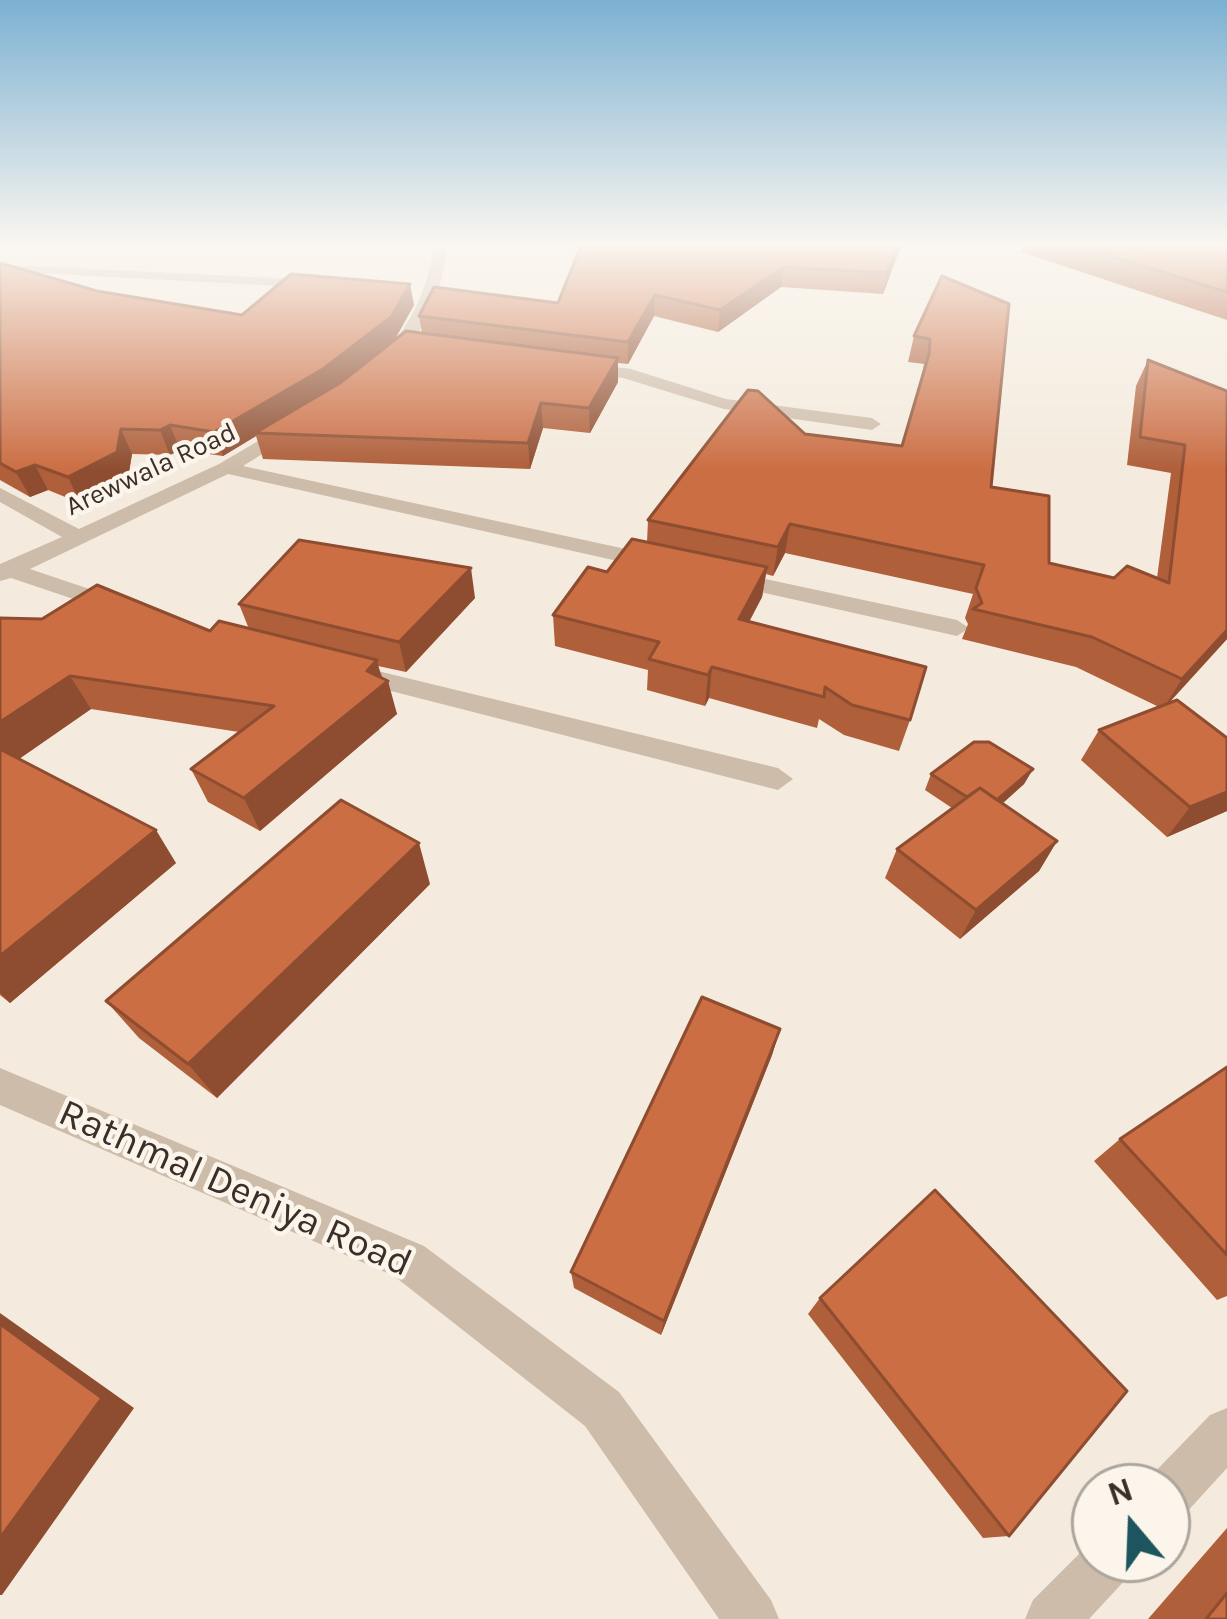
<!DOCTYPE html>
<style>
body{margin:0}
#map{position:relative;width:1227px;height:1619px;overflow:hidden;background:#f4ebde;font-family:Karla,sans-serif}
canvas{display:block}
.north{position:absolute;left:1071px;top:1463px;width:120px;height:120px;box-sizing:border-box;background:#fbf5eb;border:3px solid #aea69d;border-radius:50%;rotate:341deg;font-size:33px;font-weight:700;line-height:48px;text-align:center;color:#3a2f29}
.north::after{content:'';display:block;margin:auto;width:42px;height:54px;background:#1c555e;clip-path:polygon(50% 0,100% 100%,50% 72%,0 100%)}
</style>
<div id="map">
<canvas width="1227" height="1619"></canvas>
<div class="north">N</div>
</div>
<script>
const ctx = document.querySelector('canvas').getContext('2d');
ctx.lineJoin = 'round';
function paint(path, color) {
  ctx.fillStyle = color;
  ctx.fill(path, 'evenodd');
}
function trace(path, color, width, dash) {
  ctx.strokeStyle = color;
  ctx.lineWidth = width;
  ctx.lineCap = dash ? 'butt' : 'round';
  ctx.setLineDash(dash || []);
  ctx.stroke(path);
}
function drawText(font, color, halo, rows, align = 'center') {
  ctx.font = font + ' Karla,sans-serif';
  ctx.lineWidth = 9;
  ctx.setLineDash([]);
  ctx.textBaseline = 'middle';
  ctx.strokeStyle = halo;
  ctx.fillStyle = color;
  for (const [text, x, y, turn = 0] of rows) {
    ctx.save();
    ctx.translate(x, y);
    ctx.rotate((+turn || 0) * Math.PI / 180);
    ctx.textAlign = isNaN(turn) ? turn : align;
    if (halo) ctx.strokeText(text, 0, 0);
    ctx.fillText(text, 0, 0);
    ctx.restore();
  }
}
paint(new Path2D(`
 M434,243H448C442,290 428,330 393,364H381L379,360C411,324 428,292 434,243Z
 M11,265L317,280L324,284L317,288L16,272Z
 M578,362L631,369L726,399L872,418L881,424L872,430L724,409L623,378L572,371L570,367Z
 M294,420L301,422V430L243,466L658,556L669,563L658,570L228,474L30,569L125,601V611H109L11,578L0,581V564L62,537L0,502V488L79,529L219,464Z
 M728,571L957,620L969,628L957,636L720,583V573Z
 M353,665L778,768L793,779L778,790L344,679L340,673Z
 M0,1068L424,1246L619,1392L771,1600L779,1619H719L585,1426L394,1276L0,1105Z
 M1227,1408V1468L1185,1514L1167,1521V1487H1145L1149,1478L1210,1415Z
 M1095,1538V1559H1134L1127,1578L1089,1619H1025L1033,1600Z`), '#cdbca9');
paint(new Path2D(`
 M902,243L883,294L781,287L718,332L654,316L628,364L618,363V382L590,433L543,428L530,469L263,459L256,436L223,456L180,450L170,455L132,454L128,478L80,503L48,490L30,497L0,480V263L97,291L242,315L414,305L395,339L422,333L419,316L558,303Z
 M1024,243H1227V320L1021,252Z
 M942,276L991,487L1049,563L1114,578H1157L1171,473L1127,465L1136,386L1148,360L1227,391V639L1169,703L1227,811L1167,837L1081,760L1099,730L1159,707L1076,667L962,639L968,624L965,618L973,594L785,553L773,576L766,574L762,597L749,622L910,720L899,751L844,735L819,719L817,728L709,698L705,706L647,690L648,670L555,646L553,615L647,542L648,520L805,434L902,446L922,376L924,364L908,362L914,336Z
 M475,598L406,672L378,666L397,714L260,831L208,802L191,769L239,732L91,709L19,759L176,863L10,1003L0,995V618L210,631L249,629L239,604Z
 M1033,769L1024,784L1002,804L1057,841L1039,871L960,939L885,878L897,849L952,808L925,790L931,774Z
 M430,884L217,1098L139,1038L106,1001Z
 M780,1029L772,1055L661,1335L574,1288L571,1272Z
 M1227,1067V1296L1217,1300L1094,1161L1120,1139Z
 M820,1298L1009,1536L983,1538L808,1314Z
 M1227,1528V1619H1148Z`), '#af5f3a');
paint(new Path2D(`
 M899,243H902L883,294L887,273Z
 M784,267L781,287L718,332L720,310Z
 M410,284L414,305L395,339L328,392L255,433L256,436L223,456L214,432Z
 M655,295L654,316L628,364V342Z
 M618,358V382L590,433L589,408Z
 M541,403L543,428L530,469L528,443Z
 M170,425L180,450L170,455L160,430Z
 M121,429L132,454L128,478L80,503L68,477Z
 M35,465L48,490L30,497L16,472Z
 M790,524L785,553L773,576L778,547Z
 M767,567L762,597L734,650L739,619Z
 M471,568L475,598L406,672L399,642Z
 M1227,630V639L1163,709L1182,679Z
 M377,660L383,685L388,681L397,714L260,831L244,798Z
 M712,667L709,698L705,706L708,675Z
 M70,676L91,709L3,770L0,767V722Z
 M1033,769L1024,784L978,825L986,809Z
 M1227,792V811L1167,837L1190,807Z
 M156,830L176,863L10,1003L0,993V956Z
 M1057,841L1039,871L960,939L976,910Z
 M419,843L430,884L217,1098L188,1064Z
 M780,1029L772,1055L661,1335L664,1321Z
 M0,1313L134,1408L2,1595H0Z`), '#8e4d30');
const building = new Path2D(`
 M582,243H899L887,273L784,267L720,310L655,295L628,342L419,316L434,287L558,303Z
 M1068,243H1113L1138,248L1144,243H1227V292Z
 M0,263L97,291L242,315L291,274L410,284L391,317L323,369L214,432L170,425L160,430L121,429L117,452L68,477L35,465L16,472L0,463Z
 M942,276L1009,304L991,487L1049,496V563L1114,578L1127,566L1169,583L1185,445L1140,437L1148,360L1227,391V630L1182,679L1092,637L973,609L982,603L976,588L984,565L790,524L778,547L648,520L748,390L758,391L805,434L902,446L929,354L930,339L914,336Z
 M406,331L618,358L589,408L541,403L528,443L255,433L340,383Z
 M632,539L767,567L739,619L926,667L910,720L852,705L825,687L824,697L712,667L708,675L649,659L659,642L553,615L588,567L607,572Z
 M299,540L471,568L399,642L239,604Z
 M97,585L210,631L219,621L377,660L367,671L388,681L244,798L191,769L274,706L70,676L0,722V618L42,619Z
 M1177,700L1227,738V792L1190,807L1099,730Z
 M974,742H989L1033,769L997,800L980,788L967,797L931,774Z
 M0,749L156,830L0,956Z
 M980,788L1057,841L976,910L897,849Z
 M341,800L419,843L188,1064L106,1001Z
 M702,997L780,1029L664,1321L571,1272Z
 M1227,1067V1255L1120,1139Z
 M935,1190L1127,1391L1009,1536L820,1298Z
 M0,1324L102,1398L0,1538Z
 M1227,1593V1619H1206Z`);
paint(building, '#cb6e44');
trace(building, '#8e4d30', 3);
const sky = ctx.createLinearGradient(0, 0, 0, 470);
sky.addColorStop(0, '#7cb1d2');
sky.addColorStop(0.52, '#faf6f0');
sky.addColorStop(1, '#faf6f000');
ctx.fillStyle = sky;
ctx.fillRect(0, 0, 1227, 470);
drawText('27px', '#3a2f29', '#fbf5eb', [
 ["Arewwala Road",151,470,-25]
]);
drawText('39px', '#3a2f29', '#fbf5eb', [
 ["Rathmal Deniya Road",235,1189,24]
]);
</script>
